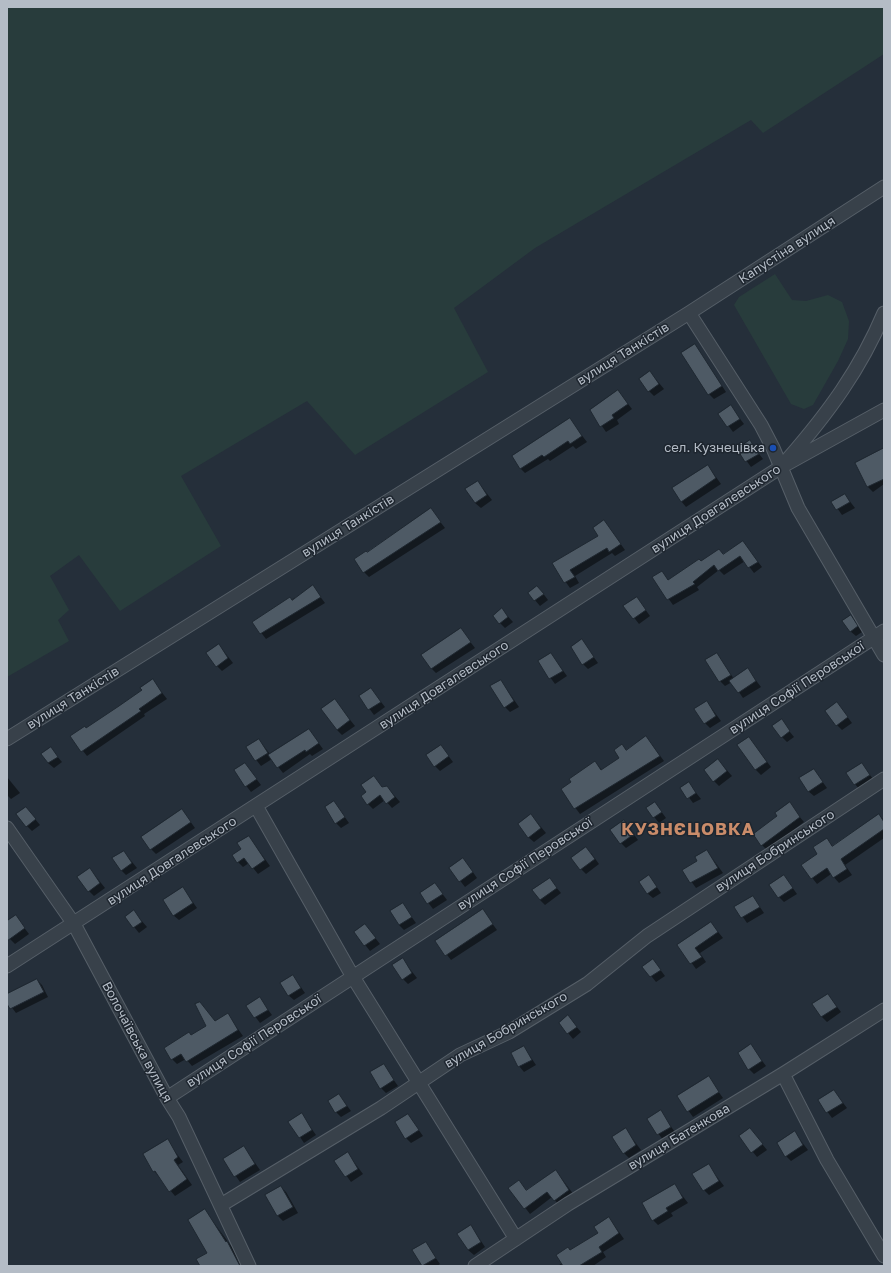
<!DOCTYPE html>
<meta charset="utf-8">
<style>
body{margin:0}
#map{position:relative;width:891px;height:1273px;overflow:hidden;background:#252f3a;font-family:"Golos Text",sans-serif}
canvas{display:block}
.frame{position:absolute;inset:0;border:8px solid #b4bcc6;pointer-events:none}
</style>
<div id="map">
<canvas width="891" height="1273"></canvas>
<div class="frame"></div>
</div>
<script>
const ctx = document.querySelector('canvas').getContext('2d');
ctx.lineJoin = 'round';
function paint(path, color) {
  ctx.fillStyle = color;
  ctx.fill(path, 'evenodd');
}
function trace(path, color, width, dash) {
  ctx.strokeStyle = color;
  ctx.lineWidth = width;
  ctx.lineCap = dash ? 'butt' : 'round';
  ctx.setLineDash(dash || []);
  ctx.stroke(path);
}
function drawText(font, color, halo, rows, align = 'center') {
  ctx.font = font + ' "Golos Text",sans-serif';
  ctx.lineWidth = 3;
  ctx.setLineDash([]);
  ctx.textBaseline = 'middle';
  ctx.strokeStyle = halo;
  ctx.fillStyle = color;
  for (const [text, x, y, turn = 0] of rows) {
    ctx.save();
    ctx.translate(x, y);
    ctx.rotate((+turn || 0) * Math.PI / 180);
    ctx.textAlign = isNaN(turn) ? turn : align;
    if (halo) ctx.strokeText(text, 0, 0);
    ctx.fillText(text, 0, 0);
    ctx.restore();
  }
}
paint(new Path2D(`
 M7,7H884V54L763,133L751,120L535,248L454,308L488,372L355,455L307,401L181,476L221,546L120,611L79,555L50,576L69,610L58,620L69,641L7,677Z
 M775,274L792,300L806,301L828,295L842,302L849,321L848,339L838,361L813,405L804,409L791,404L734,305L739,297Z`), '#283c3c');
paint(new Path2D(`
 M695,345L726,392L714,399L709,394Z
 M650,372L664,389L654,396L649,391Z
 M618,391L632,409L617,420L619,424L606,432L591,410Z
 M731,407L744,424L733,432L720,414Z
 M570,420L587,442L576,449L573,446L550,461L548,459L525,473L520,468Z
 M750,442L763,459L751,467L738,449Z
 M884,449V484L873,492L868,487L856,464Z
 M708,466L721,484L686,507L681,501Z
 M478,482L492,500L481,508L475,503Z
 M845,495L855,508L842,515L833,502Z
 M431,510L445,528L369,577L364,572Z
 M604,521L625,550L615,556L612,553L575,576L579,583L570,588L553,564L600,536Z
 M743,542L762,567L754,573L745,561L724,575L719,570L697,587L699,590L673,605L654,578L662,572L669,581L719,550L724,555Z
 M313,587L325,603L266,639L253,622Z
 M542,592L548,600L540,606L529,593Z
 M637,598L650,616L639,624L625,606Z
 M502,610L513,622L505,628L500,623Z
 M851,616L862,632L856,636L850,631Z
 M461,630L475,648L436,673L431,668Z
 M582,641L598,663L588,669L583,664Z
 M219,645L233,663L222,671L217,666Z
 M551,654L567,676L555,684L539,662Z
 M717,654L734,679L748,670L761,687L743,698L732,682L725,686L720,681Z
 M153,681L167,699L144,714L145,716L87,756L71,736L87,729L143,690Z
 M501,681L519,707L510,712L505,707Z
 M371,689L385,707L374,715L360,696Z
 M335,701L355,726L342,735L337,730Z
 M707,702L721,721L710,728L705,723Z
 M837,703L852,723L842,730L837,725Z
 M781,721L794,737L787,742L782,737Z
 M309,730L323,749L312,756L310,754L283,773L272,759L261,766L247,748L259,740L270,754Z
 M646,737L664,761L580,814L562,790L595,762L602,770L621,758L622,746L627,750Z
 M749,738L771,767L761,775L755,769Z
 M441,746L453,762L440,771L435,766Z
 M51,749L62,762L54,768L48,763Z
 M718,760L732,776L719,786L714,781Z
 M245,764L261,785L251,792L235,771Z
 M861,764L874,780L860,790L855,784Z
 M814,770L827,788L814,796L808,791Z
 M7,777L20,793L11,799L7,795Z
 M373,777L383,788L387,787L400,802L392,808L385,800L373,809L368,804L367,793Z
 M689,784L701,799L693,803L682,788Z
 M334,802L349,823L341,828L336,823Z
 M655,803L666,818L659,823L647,808Z
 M789,804L804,822L767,850L762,845Z
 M26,808L40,825L32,831L27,826Z
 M182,810L195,828L156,854L151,849Z
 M531,815L546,833L534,842L528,837Z
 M879,815L884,820V838L845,865L852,875L839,883L831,874L817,884L802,865L819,854L827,840L833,846Z
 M624,821L638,840L626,848L621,843Z
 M249,837L270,866L258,874L249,863L243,867L238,862Z
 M707,851L723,873L696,888L683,870L699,861Z
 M124,852L137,868L126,875L121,870Z
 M591,853L599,864L586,874L581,869Z
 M468,865L477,878L465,887L451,869Z
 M90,869L105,888L94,896L89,891Z
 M649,876L661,893L653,898L647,893Z
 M784,876L797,894L784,902L779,897Z
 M549,879L561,893L545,905L540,900Z
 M435,884L447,900L433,909L421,893Z
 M183,888L197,908L179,920L173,915Z
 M753,897L764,913L747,923L736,907Z
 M402,904L416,923L404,930L399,925Z
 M483,911L497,930L451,960L437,942Z
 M134,912L147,927L139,933L126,917Z
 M15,916L29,934L15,944L7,936V922Z
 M711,923L723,938L700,953L706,962L696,969L679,945Z
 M365,925L380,944L370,951L355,932Z
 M403,960L417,978L408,984L403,979Z
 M653,960L665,976L656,982L644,967Z
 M293,976L305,993L294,1000L288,995Z
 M37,980L42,985L48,997L16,1013L7,1001V995Z
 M828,995L841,1012L827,1022L821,1016Z
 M260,999L272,1015L260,1023L248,1007Z
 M228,1015L243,1036L192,1066L186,1059L177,1064L172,1059L191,1036Z
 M568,1017L581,1032L573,1039L560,1023Z
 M751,1046L766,1066L754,1074L749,1069Z
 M524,1047L536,1065L524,1072L519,1066Z
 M383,1065L398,1086L386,1093L381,1088Z
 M708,1077L723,1098L693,1117L678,1096Z
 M834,1091L847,1108L832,1118L819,1100Z
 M339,1095L351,1111L341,1117L336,1112Z
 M660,1112L675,1132L663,1140L648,1119Z
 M302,1115L316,1135L304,1143L290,1122Z
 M408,1115L423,1136L411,1143L406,1138Z
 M750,1129L767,1150L757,1157L740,1136Z
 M626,1130L641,1150L629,1158L624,1153Z
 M795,1133L808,1150L791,1161L786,1156Z
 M167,1141L183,1162L178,1165L192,1185L175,1196L154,1171Z
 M244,1147L260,1170L240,1182L224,1159Z
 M348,1154L363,1174L351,1182L336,1161Z
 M708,1165L724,1186L709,1195L704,1190Z
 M556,1171L574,1195L559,1205L552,1197L530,1214L510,1188L519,1182L527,1191Z
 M675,1186L688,1203L671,1213L673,1216L658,1225L653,1220Z
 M281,1187L286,1192L298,1213L283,1221L278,1216L267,1195Z
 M205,1211L232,1247L242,1266H201L209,1253Z
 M609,1218L624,1239L603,1252L606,1257L593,1266H558L562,1263L568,1248L571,1251L599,1234Z
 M471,1226L485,1247L474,1255L468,1250Z
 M425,1243L440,1264L437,1266H423L413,1251Z`), '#0007');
const building = new Path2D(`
 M695,344L722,386L708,395L681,353Z
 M650,371L659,384L648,392L639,379Z
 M618,390L628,404L612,415L614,418L600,427L590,410Z
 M731,405L740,419L727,427L718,414Z
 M570,418L582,436L570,444L568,441L544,457L542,455L520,469L512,456Z
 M750,440L759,454L745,462L737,449Z
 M884,448V479L867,487L855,463Z
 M708,465L716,478L681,502L672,488Z
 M478,481L487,495L475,503L465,489Z
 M845,494L850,502L836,510L831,502Z
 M431,508L441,522L363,573L354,559L366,551L367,552Z
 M604,520L621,544L609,552L607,548L570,570L575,577L564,583L552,563L598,536L593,528Z
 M743,541L758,562L748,568L740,556L718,571L714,565L693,582L695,584L667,600L652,577L662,571L668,580L699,559L701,561L719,549L723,554Z
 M313,585L321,597L260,634L252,622L290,597L292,600Z
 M537,586L544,594L534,601L528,593Z
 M637,597L646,610L633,619L623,606Z
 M502,608L508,617L499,624L493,616Z
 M851,615L858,626L850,632L842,621Z
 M461,628L471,642L431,669L421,655Z
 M582,639L594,657L582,665L571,647Z
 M219,644L228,658L216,667L206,653Z
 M551,653L563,671L549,679L538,661Z
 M717,653L731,675L719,682L705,660Z
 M748,668L756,681L738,693L729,681Z
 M153,679L162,693L139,709L141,711L81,752L70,736L85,726L86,728L119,706L142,690L140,688Z
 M501,680L514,701L504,708L490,686Z
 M371,688L381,702L368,710L359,696Z
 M335,699L350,720L337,730L321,709Z
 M707,701L716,716L704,724L694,709Z
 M837,702L848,717L836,726L825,711Z
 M782,719L790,731L781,738L772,726Z
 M309,729L319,743L306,752L305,750L277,768L268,755Z
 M646,736L660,756L574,809L561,789L571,782L569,779L595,761L601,770L619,758L614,750L622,744L626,750Z
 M749,737L767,762L755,770L737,745Z
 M259,739L268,753L255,761L246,747Z
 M441,745L449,756L434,767L426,755Z
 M51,747L58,757L48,763L41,754Z
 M718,759L727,771L713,782L704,770Z
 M245,763L257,779L245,787L234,770Z
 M862,763L870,775L854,785L846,773Z
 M814,769L823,782L808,792L799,778Z
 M374,776L382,787L387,786L395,797L386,804L380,795L367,805L361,796L366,792L361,785Z
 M689,782L696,793L687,799L680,788Z
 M334,801L345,817L335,824L325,807Z
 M655,802L662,812L653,818L646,808Z
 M790,802L800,817L761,846L753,834L777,816L775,813Z
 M26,807L36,819L26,827L16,814Z
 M182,809L191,822L150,850L141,837Z
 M531,814L541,828L528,838L518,824Z
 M879,814L884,822V829L841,859L847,869L833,878L827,868L811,879L801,865L817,854L813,847L827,838L832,846Z
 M624,820L634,834L620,844L610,830Z
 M249,836L265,860L252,869L244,858L237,863L232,855L241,849L237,843Z
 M586,847L595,859L580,870L571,858Z
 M707,850L718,868L690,883L682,870L697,861L695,857Z
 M124,851L132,863L121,871L112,858Z
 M463,858L473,872L459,882L449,868Z
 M90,868L100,883L88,892L77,877Z
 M649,875L657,887L647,894L639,882Z
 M784,875L793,888L778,898L769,885Z
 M550,878L557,888L540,900L532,890Z
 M435,883L443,894L427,904L420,893Z
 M183,887L193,903L173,916L163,900Z
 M753,896L760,907L741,918L734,907Z
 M403,903L412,917L399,925L390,911Z
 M483,909L493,924L445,956L435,941Z
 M134,910L142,922L133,928L125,917Z
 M16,915L25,928L7,941V921Z
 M711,922L718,932L695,948L702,957L690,964L677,945Z
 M365,924L376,938L364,946L354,932Z
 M403,958L412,973L402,980L392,965Z
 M653,959L661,970L650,977L642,967Z
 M293,975L301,988L288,996L280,983Z
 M37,979L44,992L10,1009L7,1004V994Z
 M828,994L837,1007L821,1017L812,1004Z
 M260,997L268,1010L254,1018L246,1006Z
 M200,1002L215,1021L228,1013L238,1030L186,1062L181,1054L171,1060L164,1048L189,1032L191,1035L206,1026L195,1004Z
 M568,1015L577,1027L567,1034L559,1023Z
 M751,1044L762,1061L748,1070L738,1053Z
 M524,1046L532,1060L518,1067L511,1053Z
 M384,1064L394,1080L380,1089L370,1072Z
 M709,1076L719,1092L687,1112L677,1096Z
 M834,1090L843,1103L826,1113L818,1100Z
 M339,1094L347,1106L335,1113L328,1101Z
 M661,1110L671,1127L657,1135L647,1119Z
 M302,1113L312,1130L299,1138L288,1122Z
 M408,1114L419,1130L405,1139L395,1122Z
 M626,1128L636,1145L623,1154L612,1137Z
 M750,1128L763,1144L751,1153L739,1136Z
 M795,1131L803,1145L785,1157L777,1143Z
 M168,1139L178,1157L174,1160L187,1179L169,1192L155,1171L153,1172L143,1154Z
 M244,1146L255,1164L234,1177L223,1159Z
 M348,1152L358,1169L345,1177L334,1161Z
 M709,1164L719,1181L703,1191L692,1174Z
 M556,1170L569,1190L554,1201L547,1192L524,1209L508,1188L519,1180L526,1190Z
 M675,1184L683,1198L666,1208L668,1211L652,1221L642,1203Z
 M281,1186L293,1207L277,1216L265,1195Z
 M205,1209L226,1242L227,1241L240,1266H200L196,1259L207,1253L188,1220Z
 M609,1217L619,1233L599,1247L602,1252L579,1266H563L556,1255L568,1247L570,1250L598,1233L594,1227Z
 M471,1225L481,1242L468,1250L457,1234Z
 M426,1242L436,1258L422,1266L412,1250Z`);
paint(building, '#4e5a65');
trace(building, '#1f2831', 1);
const street = new Path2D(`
 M689,313L761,425L773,448L798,508L884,655
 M788,459C828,413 860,370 884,313
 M7,739L689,313L884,187
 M256,806L353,977L516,1239
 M7,828L74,924L167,1098L179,1117L249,1266
 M7,966L781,467L884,410
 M783,1074L827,1160L884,1256
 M167,1098L884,631
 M221,1205L381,1108L460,1055L509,1032L587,984L647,936L884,779
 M475,1266L568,1204L783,1074L884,1010`);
trace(street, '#565f68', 15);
trace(street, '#38414a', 13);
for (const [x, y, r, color] of [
 [773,448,4,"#1a4fb4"]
]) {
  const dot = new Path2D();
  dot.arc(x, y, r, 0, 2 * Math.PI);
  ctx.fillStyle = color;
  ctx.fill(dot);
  trace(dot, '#1e262f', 1.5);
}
drawText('13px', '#b4bcc6', '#1e262f', [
 ["Капустіна вулиця",787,250,-33],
 ["вулиця Танкістів",623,354,-32],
 ["вулиця Довгалевського",716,509,-33],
 ["вулиця Танкістів",348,526,-32],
 ["вулиця Довгалевського",444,685,-33],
 ["вулиця Софії Перовської",797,688,-33],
 ["вулиця Танкістів",73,698,-32],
 ["вулиця Бобринського",775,851,-33],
 ["вулиця Довгалевського",172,861,-33],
 ["вулиця Софії Перовської",525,864,-33],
 ["вулиця Бобринського",506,1030,-30],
 ["вулиця Софії Перовської",254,1041,-33],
 ["Волочаївська вулиця",137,1042,62],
 ["вулиця Батенкова",679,1137,-31]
]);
drawText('13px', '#b4bcc6', '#1e262f', [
 ["сел. Кузнецівка",765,448]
], 'right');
ctx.letterSpacing = '1px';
drawText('bold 17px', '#ca8c6a', '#1e262f', [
 ["КУЗНЄЦОВКА",688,830]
]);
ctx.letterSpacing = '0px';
</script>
